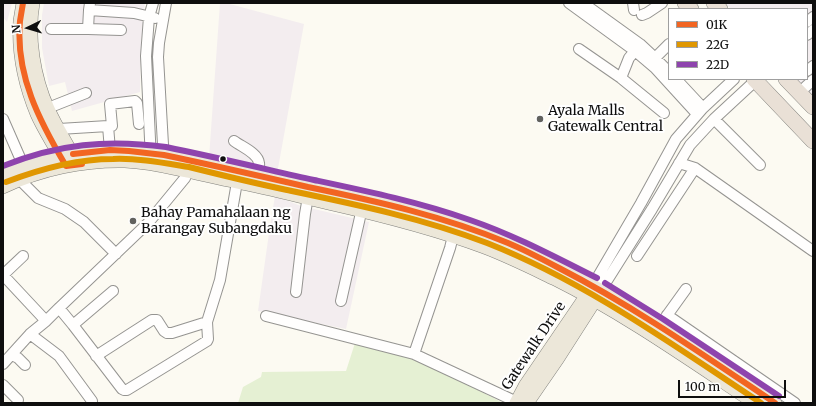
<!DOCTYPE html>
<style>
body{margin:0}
#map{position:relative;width:816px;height:406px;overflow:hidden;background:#fcfaf2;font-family:Merriweather,serif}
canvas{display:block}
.frame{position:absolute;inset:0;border:4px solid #0e0e0e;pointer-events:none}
.legend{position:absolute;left:668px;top:8px;width:140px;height:72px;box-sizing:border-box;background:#fff;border:1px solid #9f9f9f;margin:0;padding:5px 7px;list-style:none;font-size:12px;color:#0e0e0e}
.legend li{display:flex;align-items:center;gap:8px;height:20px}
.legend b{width:20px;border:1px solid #9f9f9f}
.north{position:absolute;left:8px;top:8px;width:40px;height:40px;-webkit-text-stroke:3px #fff;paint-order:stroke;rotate:265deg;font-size:11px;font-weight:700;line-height:16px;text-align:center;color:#0e0e0e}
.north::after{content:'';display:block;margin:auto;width:14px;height:18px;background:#0e0e0e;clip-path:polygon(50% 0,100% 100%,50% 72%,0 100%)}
.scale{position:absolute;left:678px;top:380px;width:108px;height:18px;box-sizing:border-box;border:2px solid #0e0e0e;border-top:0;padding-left:5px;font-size:12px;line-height:14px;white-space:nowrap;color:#0e0e0e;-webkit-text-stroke:3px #fff;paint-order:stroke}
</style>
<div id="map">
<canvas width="816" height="406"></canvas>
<div class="frame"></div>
<ul class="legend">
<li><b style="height:5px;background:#f26522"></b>01K</li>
<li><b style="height:5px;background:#e09701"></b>22G</li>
<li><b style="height:5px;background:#8e44ad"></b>22D</li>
</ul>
<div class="north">N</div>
<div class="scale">100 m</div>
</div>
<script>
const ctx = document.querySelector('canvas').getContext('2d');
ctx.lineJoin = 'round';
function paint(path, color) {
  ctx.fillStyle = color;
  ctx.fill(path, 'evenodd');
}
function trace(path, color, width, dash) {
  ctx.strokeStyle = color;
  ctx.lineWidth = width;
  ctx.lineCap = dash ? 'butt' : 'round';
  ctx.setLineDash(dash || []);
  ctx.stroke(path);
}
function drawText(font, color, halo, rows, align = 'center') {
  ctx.font = font + ' Merriweather,serif';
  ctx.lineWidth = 4;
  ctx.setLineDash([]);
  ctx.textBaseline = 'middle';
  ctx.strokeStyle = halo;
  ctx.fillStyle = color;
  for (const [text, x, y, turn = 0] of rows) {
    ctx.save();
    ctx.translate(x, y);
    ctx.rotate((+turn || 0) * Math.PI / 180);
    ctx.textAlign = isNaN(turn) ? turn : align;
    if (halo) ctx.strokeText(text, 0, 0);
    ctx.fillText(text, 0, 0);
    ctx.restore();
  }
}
paint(new Path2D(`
 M3,3H12L7,22L3,17Z
 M44,3H145L141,43L140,92L72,111L65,82L49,86L42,48V15Z
 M220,3H226L304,24L277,174L209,158Z
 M725,3H813V97L796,79H807V9H731Z
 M275,196L301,206L300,213L308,215L310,208L369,222L346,329L258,311L270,226Z`), '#f3edef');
paint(new Path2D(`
 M355,343C380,349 405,355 429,365C454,376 478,390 503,403H238L243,387L261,377L262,372L346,371Z`), '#e5f0d3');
const minor = new Path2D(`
 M90,3L89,10L134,13L155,18
 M569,3L635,51L655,68L697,114
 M583,3L640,44L655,58L669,72
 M633,3L634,10
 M642,15L647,13L662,3
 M807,22L813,17
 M51,29H88L89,10
 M88,29L121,30
 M807,35L813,30
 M579,49L621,78L664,113
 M655,58L669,44
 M807,71L813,66
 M621,78L629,58L639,46
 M676,79L703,108
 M799,93L813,80
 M43,112L48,108L86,93
 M3,119L24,167
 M714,119L760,165
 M112,126L110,104L135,101L137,103L139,124
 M59,129L108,126L110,150
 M234,141C242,147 258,153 259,163C260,169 257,176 256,182
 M151,160L146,56L149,17L153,3
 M164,162L158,57L159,43L166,3
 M679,163L695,168L813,251
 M20,180L38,198L65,209L84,222L116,254
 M637,256L695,168
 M3,275L46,321
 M3,275L23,256
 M593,285L641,203L676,139L703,108L734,79
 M601,290L652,209L690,145L714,119L755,81
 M296,292L305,214L309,191
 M341,301L363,204
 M59,308L73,325L122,389L124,390H127L207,341L208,339L207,322L220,280L237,182
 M667,315L795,403
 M266,316L414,354L519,403
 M663,321L686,289
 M73,325L113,291
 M30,334L59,356L92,401
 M414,354L450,248L453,236
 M12,355L18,358L25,365
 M96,356L152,320H157L164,331L167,333H172L207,322
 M3,364L30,334L46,321L59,308L148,223L185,178L188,171L189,165
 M3,385L18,400`);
const major = new Path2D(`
 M23,3C22,9 21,15 20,21C18,52 25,85 37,114C44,130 55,146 63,162
 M33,3C27,37 34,78 48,109C56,127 67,144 76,161
 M3,175C49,155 100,146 150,153C186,157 221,167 257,175C335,192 416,206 491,236C593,277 684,343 775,403
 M3,187C40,169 84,160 125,161C143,162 160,165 177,169C197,173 217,178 237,182C267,188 298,196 328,203C381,215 433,228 484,247C508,256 532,268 555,279C625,314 690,360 755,403
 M516,403L525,386L591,289
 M527,403L558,358L599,294`);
const highway = new Path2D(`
 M685,3L691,9
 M714,3L720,9
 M754,79L813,141
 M786,79L813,107`);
trace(minor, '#959491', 12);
trace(major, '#82827e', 14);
trace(highway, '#82827e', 16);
trace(minor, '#fffefd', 10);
trace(major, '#ece7d9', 13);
trace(highway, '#e9e0d6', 15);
trace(new Path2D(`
 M23,3C22,9 21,15 20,21C15,75 40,122 66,166L82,164
 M73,154L110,150L129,151L164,155C212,165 260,176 308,187C376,201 443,216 508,243C525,250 542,259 559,268C635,307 705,356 775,403`), '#f26522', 6);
trace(new Path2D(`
 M6,182C40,169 76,159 113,159C138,158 164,163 189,167C221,175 254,183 287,190C354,204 422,218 487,243C586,282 673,345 761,403`), '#e09701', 6);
trace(new Path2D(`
 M3,166C58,144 107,139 166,147C215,157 265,169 314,180C366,191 419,202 470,220C514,235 555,257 597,278
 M605,283L663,319L779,396`), '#8e44ad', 6);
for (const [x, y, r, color] of [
 [540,119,4,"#61615e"],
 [223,159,3.5,"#0e0e0e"],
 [133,221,4,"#61615e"]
]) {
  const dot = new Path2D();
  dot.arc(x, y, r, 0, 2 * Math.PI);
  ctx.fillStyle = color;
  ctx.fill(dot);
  trace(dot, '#fff', 1.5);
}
drawText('14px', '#0e0e0e', '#fff', [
 ["Ayala Malls",548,111],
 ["Gatewalk Central",548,127],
 ["Bahay Pamahalaan ng",141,213],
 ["Barangay Subangdaku",141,229]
], 'left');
drawText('14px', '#0e0e0e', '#fff', [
 ["Gatewalk Drive",534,346,-56]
]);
</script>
